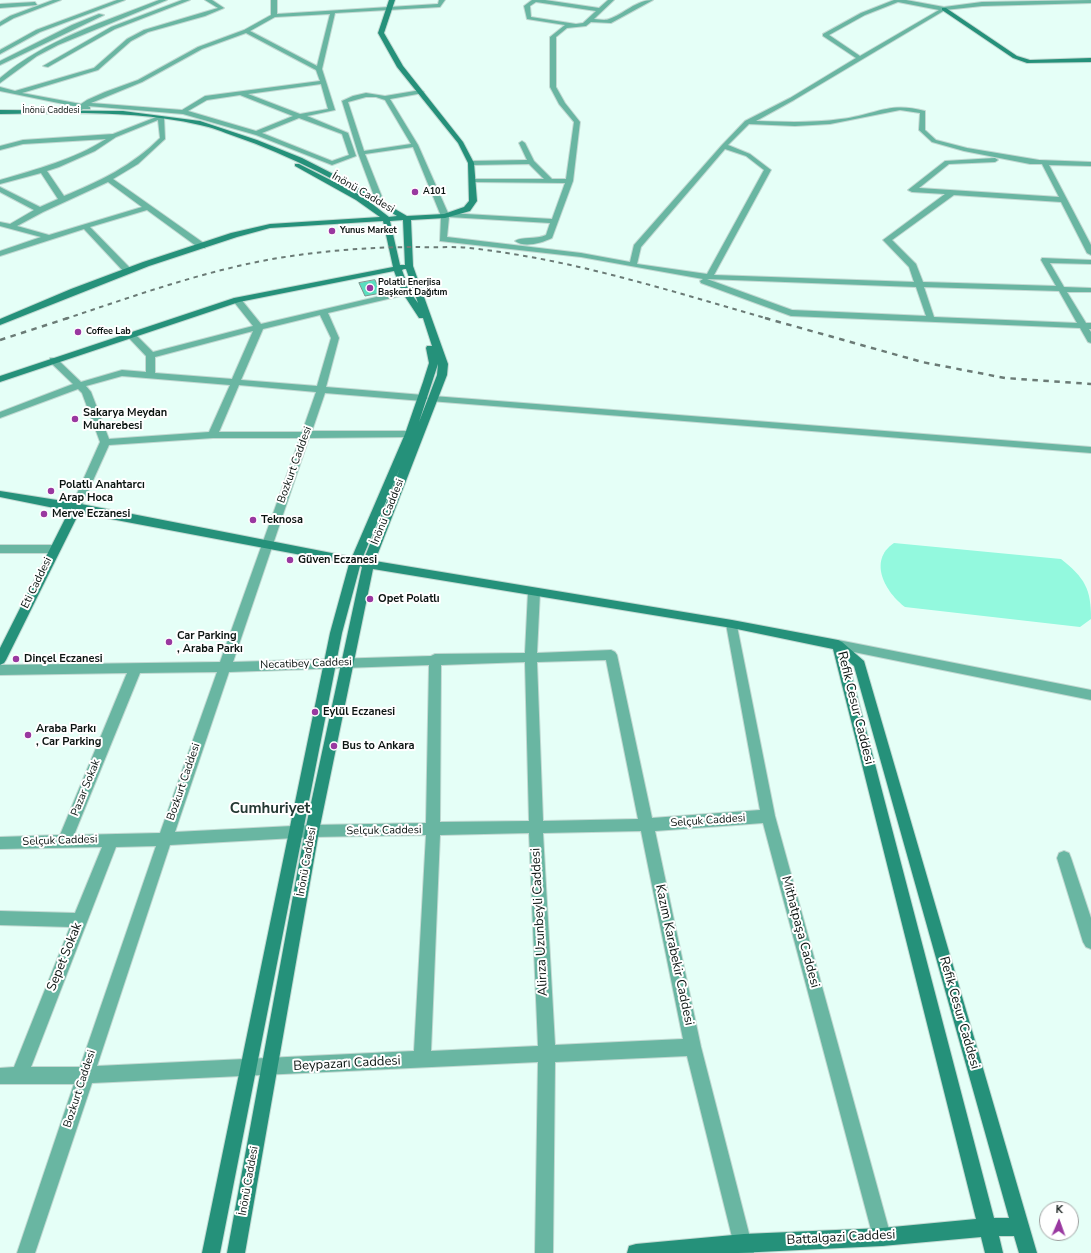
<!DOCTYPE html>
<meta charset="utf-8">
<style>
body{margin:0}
#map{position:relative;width:1091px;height:1253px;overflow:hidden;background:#e5fff7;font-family:"Nunito Sans",sans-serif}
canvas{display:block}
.north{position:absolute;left:1039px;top:1201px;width:40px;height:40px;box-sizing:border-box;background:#fff;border:1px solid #9da1a0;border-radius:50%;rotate:2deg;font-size:11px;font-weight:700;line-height:16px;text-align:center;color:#0b1411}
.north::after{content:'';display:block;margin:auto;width:14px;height:18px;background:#9938a0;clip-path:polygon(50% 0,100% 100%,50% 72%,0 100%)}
</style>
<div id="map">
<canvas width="1091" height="1253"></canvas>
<div class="north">K</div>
</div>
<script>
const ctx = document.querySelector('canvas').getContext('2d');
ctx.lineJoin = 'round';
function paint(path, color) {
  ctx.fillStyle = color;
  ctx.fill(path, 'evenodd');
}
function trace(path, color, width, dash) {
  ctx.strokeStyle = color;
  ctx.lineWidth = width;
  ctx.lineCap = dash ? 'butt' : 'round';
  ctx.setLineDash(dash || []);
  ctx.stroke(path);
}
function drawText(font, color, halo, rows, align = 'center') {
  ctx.font = font + ' "Nunito Sans",sans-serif';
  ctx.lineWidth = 4;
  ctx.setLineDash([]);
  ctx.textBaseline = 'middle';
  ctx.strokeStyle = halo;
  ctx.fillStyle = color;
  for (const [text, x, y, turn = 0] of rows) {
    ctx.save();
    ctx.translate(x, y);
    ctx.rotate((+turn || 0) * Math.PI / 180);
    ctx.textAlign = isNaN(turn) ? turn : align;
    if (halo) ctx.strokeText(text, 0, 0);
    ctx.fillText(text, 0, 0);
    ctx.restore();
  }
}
paint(new Path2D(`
 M894,543L1061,559C1085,578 1091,589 1091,619L1080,627L905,607C886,593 867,561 894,543Z`), '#93f9de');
const building = new Path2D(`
 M375,280L381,293L365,296L359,283Z`);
paint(building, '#59debf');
trace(building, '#7d948d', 1);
const street = new Path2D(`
 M53,0H61L14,18L0,26V22L10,16Z
 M117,0H125L40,32L0,54V50L36,30Z
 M159,0H167L58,45L37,56L0,83V78C46,39 104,22 159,0Z
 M182,0H190L115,29L48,67L43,66L111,27Z
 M205,0H212L224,8L205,16L148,32L131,41L98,70L22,93L81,104L87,100L105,92L138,80L198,47L244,30L271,15V0H277V14L438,4L439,0H445L440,7L335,13L322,69L335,110L307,116L348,133L356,156L332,165L256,135L183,114L88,106L90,107V109H83L77,113L74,111L78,107L0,91V87L15,91L94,68L127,39L144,30L218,8ZM330,14L317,66L250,31L275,17ZM246,33L316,70L320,81L205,96L182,110L91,103L142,82L202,49ZM321,84L328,109L300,114L248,94ZM240,95L293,116L256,131L188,111L207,100ZM299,118L342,134L349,155L332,161L262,133Z
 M532,0H545L599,8L608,0H614L594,19C598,19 605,21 609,19C624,14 636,0 653,0L611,23L591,22L586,26L567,28L556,37V87L565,103L580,122L573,181L552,238C542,243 524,248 515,241C522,236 536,240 546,235L550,223L449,217L447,237L581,253L630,262L634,245L722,145L745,121L790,98L856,58L823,36V34L861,13L894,0H906L944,7L982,2L1091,0V3L982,6L945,10L794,100L756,121C784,122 813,123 841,119C876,115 888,101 925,111V130L936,140L967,148L1039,160L1091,162V166L1049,165L1091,245V255L1087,253L1061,202L954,195L892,240L916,264L923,282L1056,286L1041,260L1042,258L1091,260V264L1050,263L1064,287L1091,288V292H1067L1086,323H1091V329H1089L1091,332V343L1088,342L1080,328L791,316L701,283L700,281L703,279L581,257L440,241L441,216L413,147L365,154L384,202L377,204L358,153L342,101L353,96L366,93L385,96L421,90L424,92L423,93L390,99L418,145L448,213L552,219L565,183L473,182L471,181V179H544L529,164L471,165L468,163L471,161L527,160L519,143L522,141L525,143L534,161L552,179H566L574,122L559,104L550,87V37L565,25L527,19L524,6ZM536,2L596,11L583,23L576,24L531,17L530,6ZM898,2L939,10L860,56L829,35L865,15ZM366,97H376L385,100L411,144L364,151L348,102ZM900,110L920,113L919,130L932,142L964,151L1030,164H1042L1059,197L919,188L949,164L995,162L998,160L995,158L945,161L908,190L912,192L945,194L883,240L909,267L914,282L714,275L771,170L750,154L728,145L749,124L795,126L830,124ZM725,149L746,156L764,170L707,274L637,264L641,247ZM707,279L916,287L926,316L792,310ZM924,287L1059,291L1077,323L934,317Z
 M35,2L37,5L0,8V4Z
 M99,14L104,15L0,65V61L72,25Z
 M159,116L164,117L165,139L138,164L113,179L205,244V248H199L147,210L90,227L131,269V273H125L84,229L0,256V251L41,237L0,226V222L10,224L34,210L0,192V187L40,207L58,199L41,173L0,184V180C37,169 73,160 106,139L23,144L0,150V146L23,140L113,134ZM158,120L160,138C132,166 100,181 64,196L47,171L59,167L95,151L116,137ZM108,182L142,207L49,235L17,226L43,212Z
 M406,290L410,292L409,294L328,313L339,338L326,387L423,395L428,398L423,401L325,393L312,431H410L415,434L410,437L309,438L233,662L431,656L435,654L525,653L528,592L530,589H538L540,592L537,653L611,650L615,652L617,655L652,818L760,810L726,624L728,621H736L775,816L891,1237L889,1244L882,1246L875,1244L873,1237L763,823L655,831L701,1047L754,1253H736L687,1056L555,1062L553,1253H535L538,1062L92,1083L35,1253H17L74,1084H0V1068L14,1067L70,927L0,925V911L75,913L102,847L0,849V837L60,835L127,673L0,675V665L220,662L300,438H213L109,445L81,507L76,511L71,507L100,442L82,393L78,389L0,418V412L73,384L50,362V358H56L81,382L122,370L146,372V356L128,337V333H134L153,352L253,326L234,302V298H240L261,324ZM320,315L331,338L317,386L241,380L263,329ZM253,331L232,379L155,373V357ZM122,376L230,385L209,432L109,439L91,392L86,386ZM239,385L316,392L302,432H219ZM606,660L638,819L543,821L537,662ZM525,662L529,821L440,822L441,665ZM429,665L426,823L312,825L175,832L229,672ZM217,672L160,833L74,835L140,673ZM641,831L683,1039L555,1045L543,833ZM529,833L538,1046L431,1051L440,835ZM426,835L414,1051L97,1066L170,845L312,837ZM156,846L80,1067H31L116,847Z
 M433,396L1091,447V453L430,401L428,399Z
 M0,545H54L60,549L54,553H0Z
 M838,640L1091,690V700L834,648L832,645L834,642Z
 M1064,851L1069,853L1071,858L1091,918V949L1086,947L1083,942L1057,858L1059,853Z`);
const secondary = new Path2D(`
 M389,0H395L384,33L403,66L463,142L474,163L477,201L470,211L445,218L411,220L413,266L448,364L447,375L375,561L732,620L838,640L842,642L864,661L1037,1253H1019L1014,1236H999L1003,1253H985L981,1237L882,1246L738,1253H627L629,1246L636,1244L744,1234L882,1228L976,1219L833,649L732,628L373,569L319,831L245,1253H227L305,831L362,567L360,566L342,633L220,1253H202L330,633L349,564L79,513L6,660L4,663L0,665V648L69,511L0,497V491L76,503L352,557L405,434L423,382L429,363L426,348L427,346H432L423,318H419L402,292L394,271L239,302L0,382V376L234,298L393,267L383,221L270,228L237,237L149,266L0,325V319L71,289L143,262L231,233L270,224L380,217L356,200L295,166V164H299L362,196L389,217L397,216C345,184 292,156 234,136C223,132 211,127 200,125C134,110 66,113 0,114V110L123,111L200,121L257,140L302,158L345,180L407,216L444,214L464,207L469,201L468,163L458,143L397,67L378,33ZM403,220L405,265H400L390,221ZM404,269H406L418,303L410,292L402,270ZM438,364L437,375L419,422ZM400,468L364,559H362ZM848,661L854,666L1009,1218H994Z
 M942,8H946L1017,56L1030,60L1091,58V62L1027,63L1013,58L942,10Z`);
trace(street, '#c2d9d2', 2);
trace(secondary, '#c2d9d2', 2);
paint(street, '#69b6a2');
paint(secondary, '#25917a');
trace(new Path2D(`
 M65,319C131,297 198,273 267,260C317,251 368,247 418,247C435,248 453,246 469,248C572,259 670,291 769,319`), '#6b7b76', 2, [4.5, 4.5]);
trace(new Path2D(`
 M765,318L922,362L1005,378L1091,384
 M0,340L68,318`), '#6b7b76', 2.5, [5.5, 5.5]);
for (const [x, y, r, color] of [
 [415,192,4,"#9938a0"],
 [332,231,4,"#9938a0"],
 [370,288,4,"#9938a0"],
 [78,332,4,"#9938a0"],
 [75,419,4,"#9938a0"],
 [51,491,4,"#9938a0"],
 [44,514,4,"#9938a0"],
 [253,520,4,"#9938a0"],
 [290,560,4,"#9938a0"],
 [370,599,4,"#9938a0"],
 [169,642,4,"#9938a0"],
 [16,659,4,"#9938a0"],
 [315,712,4,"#9938a0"],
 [28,735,4,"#9938a0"],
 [334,746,4,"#9938a0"]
]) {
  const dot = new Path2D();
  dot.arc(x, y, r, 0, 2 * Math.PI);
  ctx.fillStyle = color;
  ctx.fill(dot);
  trace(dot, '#fff', 1.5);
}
drawText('9px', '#0b1411', '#fff', [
 ["İnönü Caddesi",51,111]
]);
drawText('bold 9px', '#0b1411', '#fff', [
 ["A101",423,192],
 ["Yunus Market",340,231],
 ["Polatlı Enerjisa",378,283],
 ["Başkent Dağıtım",378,293],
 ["Coffee Lab",86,332]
], 'left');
drawText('11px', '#0b1411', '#fff', [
 ["İnönü Caddesi",363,193,30],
 ["Bozkurt Caddesi",295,465,-70],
 ["İnönü Caddesi",388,512,-68],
 ["Eti Caddesi",37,583,-64],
 ["Necatibey Caddesi",306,664,-2],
 ["Bozkurt Caddesi",184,782,-71],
 ["Pazar Sokak",86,788,-68],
 ["Selçuk Caddesi",708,821,-4],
 ["Selçuk Caddesi",384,831,-1],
 ["Selçuk Caddesi",60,841,-2],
 ["İnönü Caddesi",307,862,-80],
 ["Bozkurt Caddesi",80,1089,-72],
 ["İnönü Caddesi",249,1181,-80]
]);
drawText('bold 11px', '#0b1411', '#fff', [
 ["Sakarya Meydan",83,413],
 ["Muharebesi",83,426],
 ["Polatlı Anahtarcı",59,485],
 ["Arap Hoca",59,498],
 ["Merve Eczanesi",52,514],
 ["Teknosa",261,520],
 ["Güven Eczanesi",298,560],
 ["Opet Polatlı",378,599],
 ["Car Parking",177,636],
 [", Araba Parkı",177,649],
 ["Dinçel Eczanesi",24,659],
 ["Eylül Eczanesi",323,712],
 ["Araba Parkı",36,729],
 [", Car Parking",36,742],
 ["Bus to Ankara",342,746]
], 'left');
drawText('13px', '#0b1411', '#fff', [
 ["Refik Cesur Caddesi",855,708,76],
 ["Alirıza Uzunbeyli Caddesi",540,922,-93],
 ["Mithatpaşa Caddesi",800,932,75],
 ["Kazım Karabekir Caddesi",674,955,78],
 ["Sepet Sokak",65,957,-68],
 ["Refik Cesur Caddesi",959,1013,74],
 ["Beypazarı Caddesi",347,1064,-3],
 ["Battalgazi Caddesi",841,1238,-3]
]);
drawText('bold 15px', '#243933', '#fff', [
 ["Cumhuriyet",270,809]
]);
</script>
